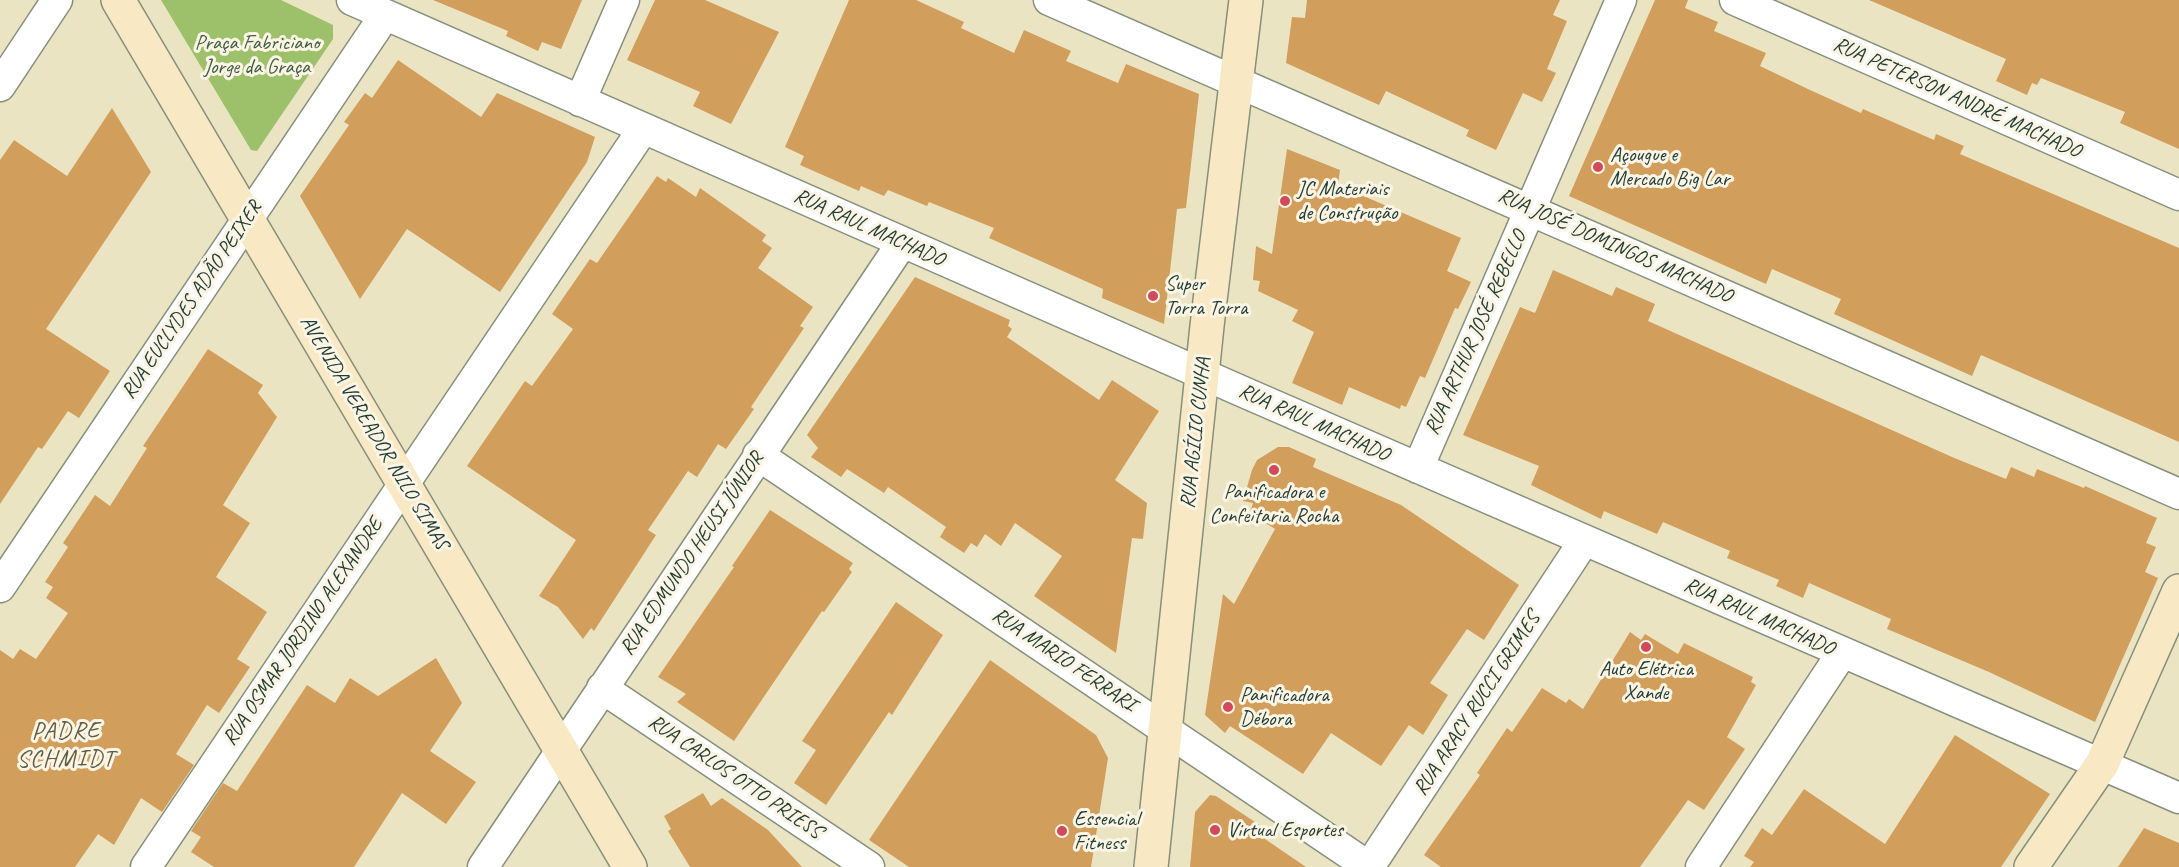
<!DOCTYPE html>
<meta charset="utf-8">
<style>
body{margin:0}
canvas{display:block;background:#ebe4c3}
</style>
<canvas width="2179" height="867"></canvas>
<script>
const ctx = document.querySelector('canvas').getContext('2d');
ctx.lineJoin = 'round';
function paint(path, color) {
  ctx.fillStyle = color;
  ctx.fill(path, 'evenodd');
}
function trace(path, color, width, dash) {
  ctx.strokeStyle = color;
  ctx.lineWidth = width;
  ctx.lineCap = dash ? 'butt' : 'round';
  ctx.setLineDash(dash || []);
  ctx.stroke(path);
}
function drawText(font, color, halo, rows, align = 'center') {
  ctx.font = font + ' Caveat,sans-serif';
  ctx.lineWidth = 6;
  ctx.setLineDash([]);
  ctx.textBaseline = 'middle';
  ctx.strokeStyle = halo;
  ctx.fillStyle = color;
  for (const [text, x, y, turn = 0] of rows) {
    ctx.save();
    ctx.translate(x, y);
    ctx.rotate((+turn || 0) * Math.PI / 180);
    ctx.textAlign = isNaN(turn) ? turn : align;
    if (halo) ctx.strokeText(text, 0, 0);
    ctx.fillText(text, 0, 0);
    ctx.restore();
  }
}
paint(new Path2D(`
 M161,0H281L333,25V39L257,151L251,150Z`), '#9dc16b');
paint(new Path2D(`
 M433,0H582L561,49L542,42L538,51L506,36L508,31Z
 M655,0H705L779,32L731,124L693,106L700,92L627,60Z
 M849,0H916L964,22L961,28L1014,53L1024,30L1071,51L1066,61L1118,83L1126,64L1199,94L1186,208L1177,209L1164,324L1102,298L1103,289L989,238L994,228L929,202L927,206L888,190L884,196L861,186L859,191L800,165L804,156L785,147Z
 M1307,0H1560L1553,15L1567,21L1547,69L1556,73L1542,102L1523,93L1496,150L1466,136L1469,130L1386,91L1379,105L1286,63L1292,17L1305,18Z
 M1655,0H1688L1685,8L1718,22L1714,31L1766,53L1760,66L1810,90L1861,113L1863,109L1934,140L1936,134L1964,146L1960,154L2179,248V442L1981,355L1972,376L1834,314L1841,299L1772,269L1766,284L1569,196Z
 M1869,0H2179V149L2120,123L2125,112L2041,78L2037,85L2032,83L2027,95L1996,81L2006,59Z
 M398,60L481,117L497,93L595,137L587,162L500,292L407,229L360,299L300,196L349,125L344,122L365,93L372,98Z
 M112,108L151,172L46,329L110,371L79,418L68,411L42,449L38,447L0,504V160L14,140L67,176Z
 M1287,149L1340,170L1338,185L1461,238L1447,271L1471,282L1458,309L1455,308L1425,378L1420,376L1406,407L1401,405L1400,409L1349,387L1342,405L1292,383L1314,332L1292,321L1298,310L1258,291L1260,281L1253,280L1256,246L1272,254Z
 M657,176L666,182L668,178L696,197L700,188L766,235L762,241L772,248L758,268L813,307L800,326L804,328L751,407L754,409L726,449L718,444L697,477L688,471L648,530L656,535L594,631L591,628L583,639L558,607L539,596L576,540L467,466L525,381L532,386L573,329L552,314L590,259L597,263Z
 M1553,270L1612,296L1616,287L1655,304L1648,321L1952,457L2006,479L2011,467L2034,477L2037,469L2084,488L2085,486L2157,518L2146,543L2156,547L2145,572L2158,578L2095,722L1989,672L1887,629L1891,619L1809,583L1803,598L1776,586L1779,580L1727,558L1730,551L1663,522L1657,534L1604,511L1601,519L1531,485L1539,466L1463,435L1520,307L1535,313Z
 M915,277L1010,320L1008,326L1012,329L1007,337L1099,400L1112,380L1159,411L1115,480L1147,503L1143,539L1132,538L1116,653L1034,596L1062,556L1015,523L1001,546L985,534L977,547L971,543L964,553L940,537L946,527L888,487L884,493L847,469L841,477L811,457L818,448L807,435Z
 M208,349L263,385L258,393L277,417L223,505L250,523L216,577L267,612L237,659L250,667L219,713L207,705L176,754L194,765L162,812L141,798L114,845L98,834L75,867H0V650L13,659L20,649L36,659L68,613L46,598L53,587L45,582L68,547L63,543L95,495L110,506L147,448L143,446Z
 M1278,447H1289L1316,459L1313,467L1401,505L1519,585L1484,640L1467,629L1430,683L1448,695L1423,735L1409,725L1381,766L1331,733L1303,774L1230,726L1225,733L1205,715L1223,594L1234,604L1275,529L1250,513L1253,503L1243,501L1252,470L1257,460Z
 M770,510L853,563L849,569L852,572L824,612L822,611L734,741L677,702L686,694L658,677L734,567L732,566Z
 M896,602L943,635L892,715L889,712L826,805L794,783L816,750L802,741Z
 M1630,632L1641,640L1645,634L1678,654L1684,643L1753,677L1751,682L1756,685L1727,737L1745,749L1704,810L1688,800L1640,867H1441L1424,855L1480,775L1477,773L1507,728L1512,732L1542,688L1566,703L1569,699L1583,709Z
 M436,658L462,703L430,751L476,782L446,824L402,793L354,867H214L191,852L201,837L191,831L223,783L237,791L307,685L335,703L350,678L378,696Z
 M990,660L1096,735L1108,758L1091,867H909L869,840Z
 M1955,735L2050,794L2001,867H1750L1754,862L1744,856L1762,828L1772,835L1804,789L1885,844Z
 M703,793L711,806L722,798L768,830L802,867H690L668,831L671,829L664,816Z
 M1210,795L1216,796L1270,832L1265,839L1306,867H1190L1195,812Z
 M2144,828L2179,843V867H2118Z`), '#d29e5b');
const street = new Path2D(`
 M352,0L1248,394L2179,798
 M1049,0L2179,494
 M1735,0L2179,195
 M0,86L57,0
 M580,101L624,0
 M758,455L1369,867
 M1418,468L1621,0
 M0,587L385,15
 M602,688L869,867
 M146,867L643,129
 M483,867L902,243
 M1369,867L1584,541
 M1701,867L1842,653`);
const secondary = new Path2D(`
 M118,0L630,867
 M1151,867L1207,326L1246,0
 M2031,867L2102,764L2179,591`);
trace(street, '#85907c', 33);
trace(secondary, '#85907c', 36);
trace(street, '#fff', 30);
trace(secondary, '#f8e8c3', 33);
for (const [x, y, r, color] of [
 [1598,167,6,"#d1495b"],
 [1285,201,6,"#d1495b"],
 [1153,296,6,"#d1495b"],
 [1274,470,6,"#d1495b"],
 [1646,647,6,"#d1495b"],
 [1228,707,6,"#d1495b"],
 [1215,830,6,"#d1495b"],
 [1062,831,6,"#d1495b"]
]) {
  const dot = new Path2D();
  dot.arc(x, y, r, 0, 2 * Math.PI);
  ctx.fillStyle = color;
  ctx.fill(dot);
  trace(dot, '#fcf5e5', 2);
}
drawText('21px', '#3e5e42', '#fcf5e5', [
 ["Praça Fabriciano",257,43],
 ["Jorge da Graça",257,67]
]);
drawText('21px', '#1f3d34', '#fcf5e5', [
 ["RUA PETERSON ANDRÉ MACHADO",1957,98,24],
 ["RUA RAUL MACHADO",869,228,24],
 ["RUA JOSÉ DOMINGOS MACHADO",1615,246,24],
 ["RUA EUCLYDES ADÃO PEIXER",192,300,-56],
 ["RUA ARTHUR JOSÉ REBELLO",1476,333,-66],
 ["RUA RAUL MACHADO",1314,423,24],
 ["AVENIDA VEREADOR NILO SIMAS",374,433,59],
 ["RUA AGÍLIO CUNHA",1196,433,-84],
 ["RUA EDMUNDO HEUSI JÚNIOR",692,554,-56],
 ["RUA RAUL MACHADO",1759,617,24],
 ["RUA OSMAR JORDINO ALEXANDRE",303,632,-56],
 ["RUA MARIO FERRARI",1064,660,34],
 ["RUA ARACY RUCCI GRIMES",1477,704,-57],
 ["RUA CARLOS OTTO PRIESS",735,777,34]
]);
drawText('21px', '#1f3d34', '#fcf5e5', [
 ["Açougue e",1610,155],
 ["Mercado Big Lar",1610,179],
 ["JC Materiais",1297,189],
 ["de Construção",1297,213],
 ["Super",1165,284],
 ["Torra Torra",1165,308],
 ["Panificadora e",1274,492,"center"],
 ["Confeitaria Rocha",1274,516,"center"],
 ["Auto Elétrica",1646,669,"center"],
 ["Xande",1646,693,"center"],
 ["Panificadora",1240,695],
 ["Débora",1240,719],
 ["Essencial",1074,819],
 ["Fitness",1074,843],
 ["Virtual Esportes",1227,830]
], 'left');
ctx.letterSpacing = '1.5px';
drawText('24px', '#5e5f42', '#fcf5e5', [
 ["PADRE",66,732],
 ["SCHMIDT",66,760]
]);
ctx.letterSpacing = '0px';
</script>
